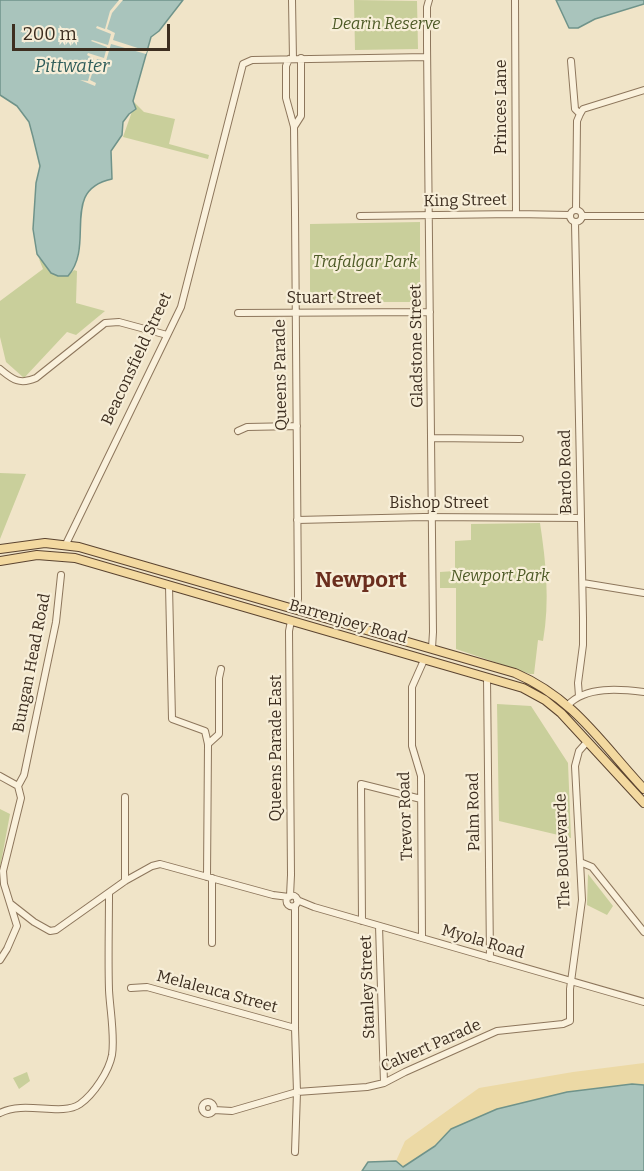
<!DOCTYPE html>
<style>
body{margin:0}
#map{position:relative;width:644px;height:1171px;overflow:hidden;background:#f0e4c8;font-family:Bitter,serif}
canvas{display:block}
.scale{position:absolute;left:12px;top:24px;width:158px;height:27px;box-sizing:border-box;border:3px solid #3d2e20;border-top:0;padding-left:8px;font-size:18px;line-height:21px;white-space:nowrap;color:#3d2e20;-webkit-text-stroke:4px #f7eed8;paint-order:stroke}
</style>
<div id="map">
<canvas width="644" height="1171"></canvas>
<div class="scale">200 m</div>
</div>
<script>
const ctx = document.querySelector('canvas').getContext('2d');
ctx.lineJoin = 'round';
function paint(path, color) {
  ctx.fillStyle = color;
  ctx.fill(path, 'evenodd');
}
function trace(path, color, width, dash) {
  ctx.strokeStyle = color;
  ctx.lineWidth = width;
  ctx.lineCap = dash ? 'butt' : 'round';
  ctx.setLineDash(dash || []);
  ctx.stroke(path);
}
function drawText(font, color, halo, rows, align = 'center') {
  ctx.font = font + ' Bitter,serif';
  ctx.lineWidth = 4.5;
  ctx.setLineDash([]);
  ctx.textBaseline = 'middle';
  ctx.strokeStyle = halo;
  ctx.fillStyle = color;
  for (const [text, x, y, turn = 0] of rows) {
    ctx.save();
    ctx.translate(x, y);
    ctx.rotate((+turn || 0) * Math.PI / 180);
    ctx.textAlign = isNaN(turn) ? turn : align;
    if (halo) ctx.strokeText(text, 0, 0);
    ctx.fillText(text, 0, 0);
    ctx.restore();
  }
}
paint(new Path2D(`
 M354,0L417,1L418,49L355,50Z
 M135,103L144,112L175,119L169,144L209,155L208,159L123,137Z
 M420,222V302H310V224Z
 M39,259L45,262L52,273L68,276L74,270L77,271L76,303L105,311L76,335L67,332L24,378L6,362L0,337V301L43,269Z
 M0,473L26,474L0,539Z
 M540,523C546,562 550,602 543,641L538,640L534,674H530L456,649V588H440V572L455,571V541L471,540V524Z
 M497,704L531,706L568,763L571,838L499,821Z
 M0,809L10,814L0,868Z
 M588,874L613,906L607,915L587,905Z
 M27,1072L30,1081L19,1089L13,1078Z`), '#c9cf9b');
paint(new Path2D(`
 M644,1063V1085L632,1084L567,1092L497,1109L451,1129L435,1145L403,1168L396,1161L405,1141L479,1088L573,1072Z`), '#ecd9a5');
const water = new Path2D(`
 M0,0H183L159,31L151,37L133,101L136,109L129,114L123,122L122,135L111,151L112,179C59,190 96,244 68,276H58L51,273L37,254L33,229L36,183L40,166L33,137L29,122L17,106L0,95Z
 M556,0H644V4L595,19L578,28H569Z
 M632,1084L644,1085V1171H362L368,1162L396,1161L403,1167L435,1146L451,1129L497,1109L567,1092Z`);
paint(water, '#a9c4bc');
trace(water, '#6f938a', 1.5);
paint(new Path2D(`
 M119,0H123L112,13L107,29L115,33L113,40L147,51L146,54L111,44L106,61L97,59L90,80L96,83L95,86L80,80L88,81L94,59L87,55L88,53L104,58L107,47L91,41L92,40L108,45L111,34L96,28L97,26L105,29L110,11Z`), '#f0e4c8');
const minor = new Path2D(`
 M292,0L293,59
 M429,0L427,7V45L433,632L432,648
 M515,0L516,214
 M289,59L286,66V98L294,127L295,212L298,599L295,610
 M571,61L575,109L580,114
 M580,114L583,109L644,90
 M294,127L301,116V58
 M570 216a6 6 0 1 1 12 0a6 6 0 1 1-12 0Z
 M576,210L577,121L580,114
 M360,216L516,214L570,215
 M582,216H644
 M575,223L583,618V645L578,683L579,696
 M238,313L430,312
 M0,369C13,380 20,385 36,378L105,323L119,322L167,335
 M238,431L247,427L297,426
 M432,438L520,439
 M297,520L424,517L581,518
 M66,544L181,307L243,64L252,60L427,57
 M583,583L644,593
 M169,586L172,719L205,731L208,744L207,877
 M487,678L490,958
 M568,705C586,686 620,689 644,692
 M208,744L219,734V678L221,669
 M0,776L18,786
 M125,797V881
 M580,862L592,867L644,932
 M212,878V943
 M286.5 901a5.5 5.5 0 1 1 11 0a5.5 5.5 0 1 1-11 0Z
 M290,896L291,875L289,631L291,621
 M297,900L314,907L644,1002
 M11,904L34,922L50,931L56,930L125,881L152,866L160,864L273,895L289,897
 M362,921L361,784L421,799
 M379,926L384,1083
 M422,938L421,776L412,746V687L424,660
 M0,960L7,949L17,926L4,884L3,871L21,798L18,786L24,775L56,622L61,575
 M131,988L147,987L295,1028
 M202 1108a6 6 0 1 1 12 0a6 6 0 1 1-12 0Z
 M214,1110L232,1111L297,1092L367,1087L384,1083L405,1072L497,1031L563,1024L570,1021V989L582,900L575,766L579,751L587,742
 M0,1113C25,1100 61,1117 80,1104C94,1094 109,1071 112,1055C115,1036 110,1010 109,990C108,958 109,926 109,894
 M295,1152L297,1092L295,1028V906`);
const major = new Path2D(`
 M0,549L45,543L79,547L515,673C575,699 601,743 644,789
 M0,561L37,555L75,558L523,688L545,700L561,713L644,803`);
trace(minor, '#8d765c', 8);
trace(major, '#5b4430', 10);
trace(minor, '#faf1dc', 6);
trace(major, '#f3d9a0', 8);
drawText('italic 16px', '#4d5a26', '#f7eed8', [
 ["Dearin Reserve",386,25],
 ["Trafalgar Park",365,263],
 ["Newport Park",500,577]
]);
drawText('16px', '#3d2e20', '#f7eed8', [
 ["Princes Lane",502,107,-90],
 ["King Street",465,201,-1],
 ["Stuart Street",334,299],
 ["Gladstone Street",417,346,-91],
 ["Beaconsfield Street",137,359,-65],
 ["Queens Parade",281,375,-91],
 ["Bardo Road",566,472,-91],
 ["Bishop Street",439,504],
 ["Barrenjoey Road",348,622,16],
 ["Bungan Head Road",32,663,-79],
 ["Queens Parade East",277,748,-90],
 ["Palm Road",474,812,-91],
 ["Trevor Road",406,816,-92],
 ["The Boulevarde",563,851,-92],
 ["Myola Road",483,942,16],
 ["Stanley Street",368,987,-92],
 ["Melaleuca Street",217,992,15],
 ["Calvert Parade",431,1046,-24]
]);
drawText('italic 18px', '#2f5d5a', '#f7eed8', [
 ["Pittwater",72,67]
]);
drawText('bold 22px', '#6b2e1e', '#f7eed8', [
 ["Newport",361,581]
]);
</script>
